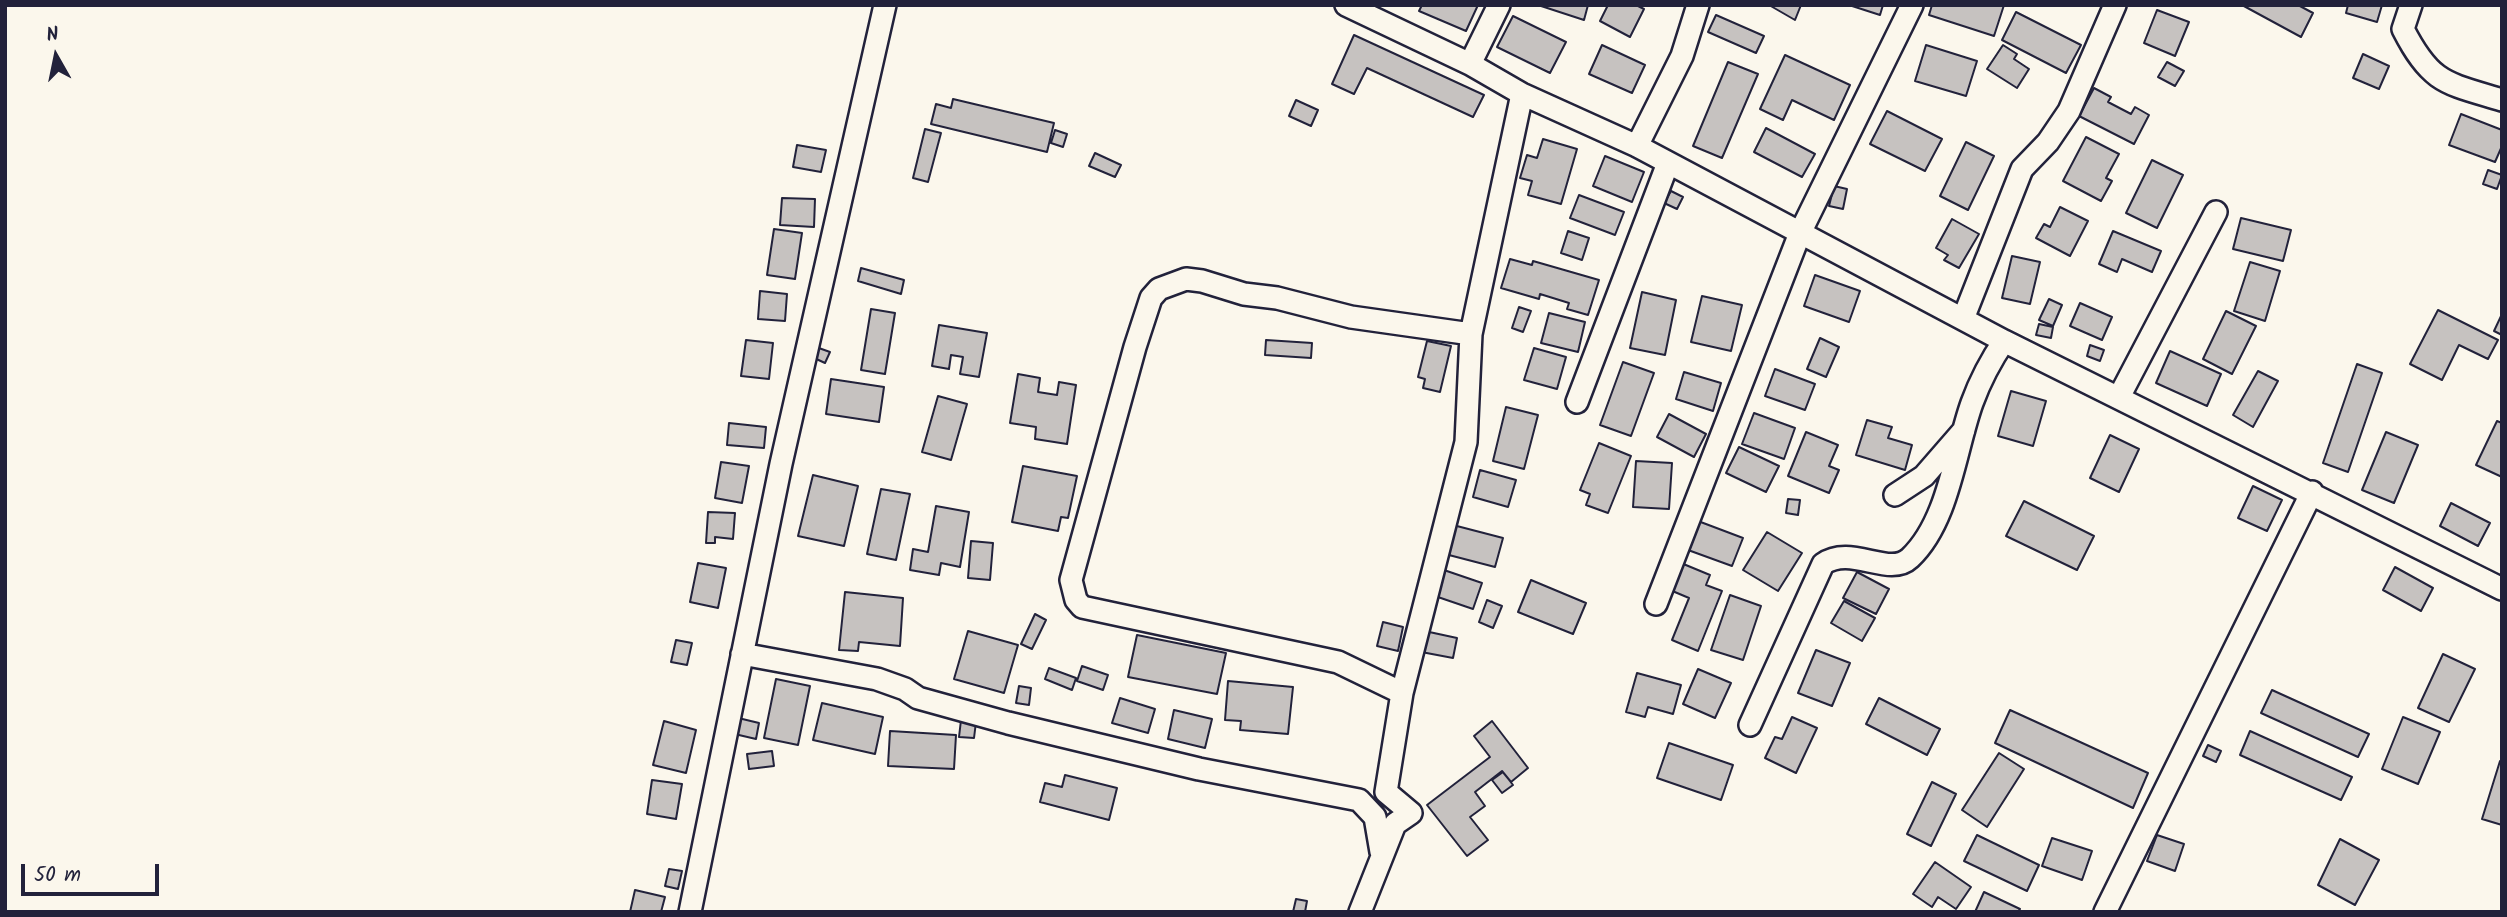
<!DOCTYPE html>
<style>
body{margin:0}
#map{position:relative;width:2507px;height:917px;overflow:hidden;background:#fbf7ec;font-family:Kalam,sans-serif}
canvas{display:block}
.frame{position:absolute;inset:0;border:7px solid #22223b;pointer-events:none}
.north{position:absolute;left:21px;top:21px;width:70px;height:70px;-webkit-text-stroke:5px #fbf7ec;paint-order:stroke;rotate:351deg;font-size:19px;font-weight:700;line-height:28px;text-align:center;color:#22223b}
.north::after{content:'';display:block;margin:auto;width:24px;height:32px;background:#22223b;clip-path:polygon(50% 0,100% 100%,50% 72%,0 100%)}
.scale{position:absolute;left:21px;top:864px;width:138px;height:32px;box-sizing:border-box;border:4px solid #22223b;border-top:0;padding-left:9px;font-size:21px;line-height:24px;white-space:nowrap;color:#22223b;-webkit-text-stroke:5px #fbf7ec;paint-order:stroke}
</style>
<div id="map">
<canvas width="2507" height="917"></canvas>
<div class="frame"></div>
<div class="north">N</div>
<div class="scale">50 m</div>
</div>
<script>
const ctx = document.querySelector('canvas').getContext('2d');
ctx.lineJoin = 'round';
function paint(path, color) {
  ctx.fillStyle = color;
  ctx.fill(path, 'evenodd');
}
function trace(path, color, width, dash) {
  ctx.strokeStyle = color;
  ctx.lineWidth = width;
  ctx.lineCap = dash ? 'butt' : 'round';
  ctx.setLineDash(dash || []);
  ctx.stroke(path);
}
const building = new Path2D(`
 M1422,5H1478L1466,31L1419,11Z
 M1538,5H1588L1584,20Z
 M1608,5H1636L1644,9L1630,37L1600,21Z
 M1769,5H1801L1795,20Z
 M1849,5H1883L1880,15Z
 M1932,5H2004L1994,36L1929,15Z
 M2242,5H2298L2313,13L2301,37Z
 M2348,5H2382L2377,22L2346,13Z
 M2157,10L2189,22L2175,56L2144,43Z
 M2016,12L2081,45L2066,73L2002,40Z
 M1716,15L1764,36L1756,53L1708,32Z
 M1513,16L1566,42L1550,73L1497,47Z
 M1354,35L1484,95L1473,117L1367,68L1354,94L1332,84Z
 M1602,45L1645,65L1632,93L1589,74Z
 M1926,45L1977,61L1966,96L1915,81Z
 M2003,45L2017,54L2014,59L2029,69L2017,88L1987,69Z
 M2363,54L2389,66L2379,89L2353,78Z
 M1785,55L1850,85L1834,120L1792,100L1783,120L1760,109Z
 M1728,62L1758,74L1722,158L1693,146Z
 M2167,62L2184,71L2175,86L2158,77Z
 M2094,88L2111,97L2108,102L2131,114L2135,107L2149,115L2134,144L2079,116Z
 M953,99L1054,123L1047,152L931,124L936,104L951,108Z
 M1296,100L1318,110L1311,126L1289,116Z
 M1887,111L1942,139L1925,171L1870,144Z
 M2461,114L2502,130V146L2495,162L2449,145Z
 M1766,128L1815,154L1802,177L1754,152Z
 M925,129L941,133L928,182L913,178Z
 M1055,130L1067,134L1063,147L1051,143Z
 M2086,137L2119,154L2106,178L2112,181L2101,201L2063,181Z
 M1543,139L1577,149L1561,204L1528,195L1532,181L1520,178L1527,155L1537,158Z
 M1966,142L1994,156L1968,210L1940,196Z
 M797,145L826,150L821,172L793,167Z
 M1095,153L1121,165L1115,177L1089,166Z
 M1605,156L1644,172L1632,202L1593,186Z
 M2152,160L2183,175L2157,228L2126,213Z
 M2488,170L2502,175L2497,189L2483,184Z
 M1834,186L1847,189L1843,209L1829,206Z
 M1671,191L1683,197L1677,209L1664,203Z
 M1579,195L1624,212L1615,235L1570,218Z
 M782,198L815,199L814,227L780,225Z
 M2060,207L2088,221L2070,256L2036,238L2044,224L2050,227Z
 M2241,218L2291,230L2283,261L2233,249Z
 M1952,219L1979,234L1959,268L1944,260L1948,255L1936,248Z
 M774,229L802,233L795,279L767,275Z
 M1568,231L1589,238L1582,260L1561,253Z
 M2113,231L2161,251L2152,272L2122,259L2117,272L2099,264Z
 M2012,256L2040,262L2030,304L2002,298Z
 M1510,259L1532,265L1533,261L1599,280L1588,315L1567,309L1569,303L1540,294L1539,299L1501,288Z
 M2250,262L2280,271L2265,321L2234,311Z
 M861,268L904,280L901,294L858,281Z
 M1815,275L1860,291L1849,322L1804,306Z
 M760,291L787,294L785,321L758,319Z
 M1642,292L1676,300L1665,355L1630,348Z
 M1702,296L1742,305L1731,351L1691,342Z
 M2049,299L2062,305L2053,326L2039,320Z
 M2080,303L2112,317L2102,340L2070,326Z
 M1519,307L1531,311L1523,332L1512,328Z
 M871,309L895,313L885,374L861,370Z
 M2438,310L2498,340L2488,359L2459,345L2442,380L2410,364Z
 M2226,311L2256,326L2232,374L2203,359Z
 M1549,313L1585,322L1578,352L1541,343Z
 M2502,314V335L2494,331Z
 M2039,324L2053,327L2051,338L2036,335Z
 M939,325L987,333L979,377L960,374L963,357L951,355L949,369L932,366Z
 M1820,338L1839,347L1826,377L1807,369Z
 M746,340L773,343L769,379L741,376Z
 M1266,340L1312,343L1311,358L1265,355Z
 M1427,341L1451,346L1440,392L1423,388L1425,379L1418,377Z
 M2090,345L2104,350L2100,361L2087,356Z
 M816,347L830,352L825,363L812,357Z
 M1534,348L1566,357L1557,389L1524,380Z
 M2170,351L2221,374L2207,406L2156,383Z
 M1623,362L1654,373L1631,436L1600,425Z
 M2357,364L2382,373L2348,472L2323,463Z
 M1775,369L1815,384L1805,410L1765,396Z
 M2258,371L2278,381L2253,427L2233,415Z
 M1684,372L1721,383L1713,411L1676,399Z
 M1018,374L1040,378L1038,392L1057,395L1059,382L1076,385L1067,444L1035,439L1036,427L1010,423Z
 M831,379L884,387L879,422L826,414Z
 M2011,391L2046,401L2033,446L1998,436Z
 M938,396L967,404L951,460L922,452Z
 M1506,407L1538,415L1524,469L1493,461Z
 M1754,413L1795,428L1784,459L1742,444Z
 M1669,414L1706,434L1694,457L1657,437Z
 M1867,420L1892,427L1888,438L1912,445L1905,470L1856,455Z
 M2497,421L2502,423V477L2476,465Z
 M729,423L766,427L764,448L727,445Z
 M1806,432L1838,445L1829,466L1839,470L1829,493L1788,476Z
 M2386,432L2418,445L2394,503L2362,490Z
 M2110,435L2139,449L2119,492L2090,478Z
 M1599,443L1631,456L1608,513L1586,505L1590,494L1580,490Z
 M1739,447L1779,466L1766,492L1726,473Z
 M1636,461L1672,463L1669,509L1633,507Z
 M721,462L749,466L742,503L715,498Z
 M1023,466L1077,476L1068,518L1061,517L1058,531L1012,522Z
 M1480,470L1516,480L1508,507L1473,497Z
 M813,475L858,486L844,546L798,536Z
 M2253,486L2282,500L2267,531L2238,518Z
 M881,489L910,494L896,560L867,554Z
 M1788,499L1800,500L1798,515L1786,513Z
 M2024,501L2094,536L2077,570L2006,536Z
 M2451,503L2490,523L2478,546L2440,526Z
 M936,506L969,512L960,567L941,563L939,575L910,570L913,549L928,552Z
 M708,512L735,513L733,539L715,537V543H706Z
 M1698,521L1743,538L1732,566L1688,550Z
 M1453,525L1503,538L1495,567L1445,554Z
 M1767,532L1802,553L1778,591L1743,570Z
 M971,541L993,543L990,580L968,578Z
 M698,563L726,568L718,608L690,602Z
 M1681,563L1710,575L1706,585L1722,591L1698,651L1672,640L1689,598L1670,590Z
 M2395,567L2433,588L2421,611L2383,590Z
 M1441,569L1482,583L1473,609L1432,595Z
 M1857,572L1889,589L1876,614L1843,598Z
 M1531,580L1586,603L1573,634L1518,612Z
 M845,592L903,598L900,646L859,642L858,651L839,650Z
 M1730,595L1761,606L1743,660L1711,650Z
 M1487,600L1502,606L1493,628L1479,622Z
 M1844,601L1875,618L1862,641L1831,623Z
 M1035,614L1046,620L1032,649L1021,644Z
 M1383,622L1403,627L1398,651L1377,646Z
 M1420,630L1457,638L1453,658L1416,651Z
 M968,631L1018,645L1004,693L954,679Z
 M1137,635L1226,653L1217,694L1128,677Z
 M676,640L692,643L687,665L671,662Z
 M1816,650L1850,663L1832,706L1798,693Z
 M2443,654L2475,669L2449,722L2418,708Z
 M1082,666L1108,675L1103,690L1077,681Z
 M1049,668L1076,678L1072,690L1045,679Z
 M1698,669L1731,683L1715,718L1683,704Z
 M1637,673L1681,685L1673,714L1648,707L1645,717L1626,712Z
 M776,679L810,686L798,745L764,738Z
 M1228,681L1293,687L1288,734L1240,730L1241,721L1225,720Z
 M1019,686L1031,688L1029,705L1016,703Z
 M2272,690L2369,734L2358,757L2261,713Z
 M1120,698L1155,709L1148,733L1112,723Z
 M1879,698L1940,729L1927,755L1866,724Z
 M822,703L883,717L875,754L813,740Z
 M1174,710L1212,719L1205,748L1168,739Z
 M2010,710L2148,773L2133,808L1995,743Z
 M730,716L759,723L756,739L726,732Z
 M1792,717L1817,728L1796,773L1765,758L1775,737L1782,739Z
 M2403,717L2440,732L2418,784L2382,769Z
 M961,720L976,722L974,738L959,737Z
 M664,721L696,730L686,773L653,765Z
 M1492,721L1528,768L1511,782L1502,771L1475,792L1485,806L1470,817L1488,840L1467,856L1427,805L1490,757L1474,736Z
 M890,731L956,735L954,769L888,766Z
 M2250,731L2352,777L2341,800L2240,755Z
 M1669,743L1733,765L1721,800L1657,778Z
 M2208,745L2221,751L2216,762L2203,756Z
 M772,751L774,766L749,769L747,754Z
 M1999,753L2024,769L1987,827L1962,810Z
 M2500,761H2502V825L2482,819Z
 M1503,772L1513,785L1502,793L1492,780Z
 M1065,775L1117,788L1109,820L1040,802L1045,783L1062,787Z
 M652,780L682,784L676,819L647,814Z
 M1932,782L1956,794L1931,846L1907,834Z
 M1977,835L2039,865L2027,891L1964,861Z
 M2157,835L2184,844L2175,871L2147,861Z
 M2052,838L2092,851L2082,880L2042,866Z
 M2340,839L2379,860L2355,905L2318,885Z
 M1935,862L1971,887L1956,909L1938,897L1932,907L1913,894Z
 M669,869L682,871L678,889L665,886Z
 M635,890L665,897L661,912H630Z
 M1984,892L2020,909L2018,912H1975Z
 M1296,899L1307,901L1305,912H1293Z`);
paint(building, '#c6c2c0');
trace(building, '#22223b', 2);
const minor = new Path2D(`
 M1346,5L1470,64L1522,94L1637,146L2004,341L2502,589
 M2411,5L2403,29C2431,84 2446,83 2502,100
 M1470,64L1499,5
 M1637,146L1682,56L1698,5
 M1963,319L2022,169L2048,142L2069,111L2115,5
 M2119,397L2216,212
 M1577,402L1668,163
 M1895,495L1924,476L1964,430
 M1656,604L1800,233L1912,5
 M742,654L877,679L905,689L918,698L1008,723L1199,769L1359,800L1375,817L1381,852
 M1402,693L1338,662L1082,607L1076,600L1071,580L1135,347L1151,298L1159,289L1186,279L1202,281L1244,294L1277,298L1351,317L1471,334
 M1750,725L1823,564C1851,544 1889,578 1910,558C1949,521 1955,450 1972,403C1980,381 1991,360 2004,341
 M690,912L781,464L885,5
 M1360,912L1395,824L1411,813L1386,792L1402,693L1466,442L1471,334L1522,94
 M2105,912L2312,492`);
trace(minor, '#22223b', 26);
trace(minor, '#fbf7ec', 21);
</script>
